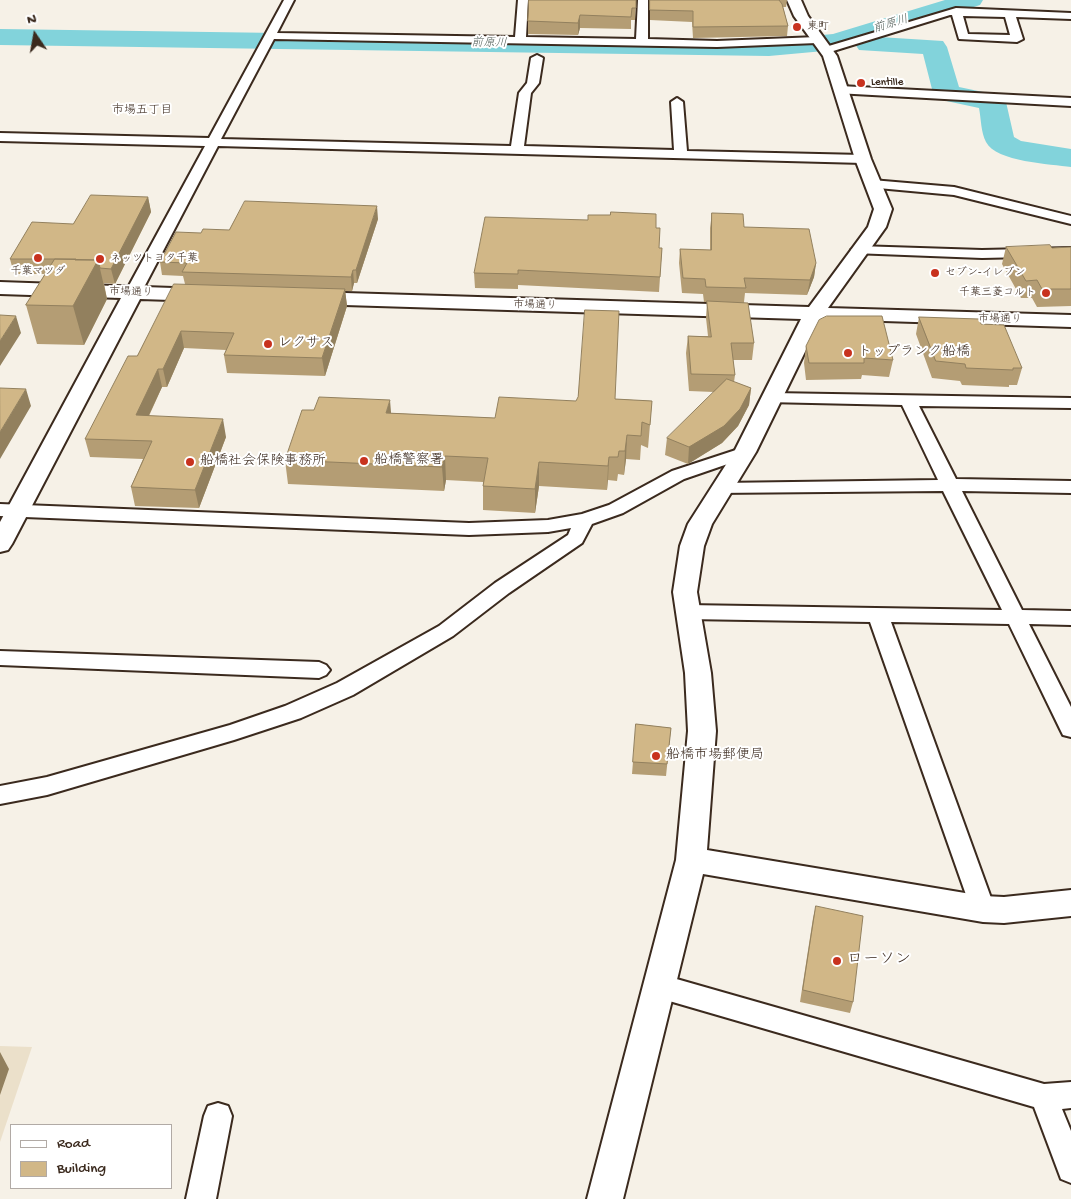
<!DOCTYPE html>
<meta charset="utf-8">
<style>
body{margin:0}
#map{position:relative;width:1071px;height:1199px;overflow:hidden;background:#f6f1e7;font-family:"Gochi Hand",sans-serif}
canvas{display:block}
.legend{position:absolute;left:10px;top:1124px;width:162px;height:65px;box-sizing:border-box;background:#fff;border:1px solid #b1aaa5;margin:0;padding:6px 9px;list-style:none;font-size:15px;color:#3b2a1e}
.legend li{display:flex;align-items:center;gap:10px;height:25px}
.legend b{width:25px;border:1px solid #b1aaa5}
.north{position:absolute;left:10px;top:10px;width:50px;height:50px;-webkit-text-stroke:4px #fff;paint-order:stroke;rotate:348deg;font-size:14px;font-weight:700;line-height:20px;text-align:center;color:#3b2a1e}
.north::after{content:'';display:block;margin:auto;width:18px;height:22px;background:#3b2a1e;clip-path:polygon(50% 0,100% 100%,50% 72%,0 100%)}
</style>
<div id="map">
<canvas width="1071" height="1199"></canvas>
<ul class="legend">
<li><b style="height:6px;background:#fff"></b>Road</li>
<li><b style="height:14px;background:#d1b787"></b>Building</li>
</ul>
<div class="north">N</div>
</div>
<script>
const ctx = document.querySelector('canvas').getContext('2d');
ctx.lineJoin = 'round';
function paint(path, color) {
  ctx.fillStyle = color;
  ctx.fill(path, 'evenodd');
}
function trace(path, color, width, dash) {
  ctx.strokeStyle = color;
  ctx.lineWidth = width;
  ctx.lineCap = dash ? 'butt' : 'round';
  ctx.setLineDash(dash || []);
  ctx.stroke(path);
}
function drawText(font, color, halo, rows, align = 'center') {
  ctx.font = font + ' "Gochi Hand","Klee One",sans-serif';
  ctx.lineWidth = 4;
  ctx.setLineDash([]);
  ctx.textBaseline = 'middle';
  ctx.strokeStyle = halo;
  ctx.fillStyle = color;
  for (const [text, x, y, turn = 0] of rows) {
    ctx.save();
    ctx.translate(x, y);
    ctx.rotate((+turn || 0) * Math.PI / 180);
    ctx.textAlign = isNaN(turn) ? turn : align;
    if (halo) ctx.strokeText(text, 0, 0);
    ctx.fillText(text, 0, 0);
    ctx.restore();
  }
}
paint(new Path2D(`
 M0,1046L32,1047L0,1142Z`), '#ebe0ca');
paint(new Path2D(`
 M945,0H983L980,5L879,37L943,41L947,47L959,87L1002,96L1006,102L1014,137L1021,141L1071,149V167C1051,164 996,162 986,142C981,133 981,118 979,108L937,99L933,93L923,54L859,50L855,44L835,50L769,56L0,45V29L769,40L833,34Z`), '#82d3db');
const minor = new Path2D(`
 M284,0H294L277,33L515,37L518,0H528L526,37L636,39L638,0H648V39L717,41L817,37L823,40L817,43L717,47L274,39L221,139L511,146L519,93L527,83L531,58L537,55L543,58L539,83L531,93L524,146L674,150L671,102L677,98L683,102L687,151L863,155L870,159L863,163L218,146L141,293L138,296H128L125,293L205,146L0,141V133L209,138Z
 M956,8L1071,13V19L1016,17L1023,39L1017,42L959,39L952,15H950L830,52L826,53L820,50L822,48ZM963,16L1005,17L1010,35L968,34Z
 M840,86L1071,98V106L836,93L834,90Z
 M872,180L954,187L1071,216V224L954,195L867,187L865,184Z
 M858,246L982,250L1071,248V256L982,258L853,253L851,250Z
 M772,393L1071,398V408L919,406L956,479L1071,481V493L962,491L1022,610L1071,611V625L1029,624L1071,707V737L1063,735L1060,729L1009,624L891,622L995,909L992,916L983,920L974,916L971,909L870,622L687,619L680,617L677,612L680,607L687,605L1002,610L943,491L714,493L711,489L714,485L720,483L938,480L902,405L766,402L764,398L766,394Z
 M745,447L751,448L754,452L751,456L684,479L623,513L592,524L582,543L509,593L453,636L353,695L301,718L234,740L47,795L0,804V786L47,777L230,725L285,706L337,683L439,626L495,583L568,535L571,528L548,532L469,535L0,516V504L469,523L548,520L582,514L609,505L672,471Z
 M0,651L319,662L326,665L330,670L326,675L319,678L0,665Z
 M659,974L1044,1084L1071,1082V1108L1062,1109L1071,1131V1183L1061,1179L1034,1107L659,998L650,994L646,986L650,978Z
 M218,1103L228,1106L232,1116L216,1199H186L204,1116L208,1106Z`);
const tertiary = new Path2D(`
 M787,0H801L808,16L837,56L871,159L892,209L886,227L828,308L1071,315V327L821,319L756,452L712,524L704,546L697,592L711,673L716,731L707,850L983,896L1004,897L1071,890V916L1004,923L983,922L703,874L623,1199H587L676,860L688,731L685,673L673,592L680,546L688,524L734,452L801,319L312,304L305,302L302,298L305,294L312,292L809,307L868,227L874,209L855,159L823,56L794,16Z
 M0,282L202,289L209,291L212,295L209,299L202,301L140,299L12,544L8,550L0,552V522L121,298L0,294Z`);
trace(minor, '#3b2a1e', 4);
trace(tertiary, '#3b2a1e', 4);
paint(minor, '#fff');
paint(tertiary, '#fff');
paint(new Path2D(`
 M636,0L635,20H631V29L580,28L578,35L528,34V21Z
 M650,0H787L786,7H783L788,26L787,36L693,38L692,22L650,20Z
 M148,197L151,212L115,284L104,283L107,299L84,345L37,344L26,305L45,274H14L10,259L73,224Z
 M712,213L744,227L816,263L814,277L807,295L745,293L744,302L754,343L752,360H733L735,375L734,382L751,388L749,405L738,426L722,443L688,464L665,455L667,438L714,392L689,391L686,353L688,336H708L706,318L707,302H704L703,294L682,293L679,263L680,249L710,250V228Z
 M378,219L357,283H354L352,291H345L347,306L325,376L227,373L224,355L226,350L184,348L167,387H162L149,416L226,437L199,508L135,506L131,487L143,459L90,457L85,439L137,356L185,284L183,276L162,275L160,262L201,233L229,230Z
 M656,228L659,248H662L659,292L518,285V289L475,288L474,273Z
 M1006,247L1052,248L1071,247V306L1037,307L1032,298H1021L1002,264Z
 M919,317L981,324L1022,368L1017,385H1009V387L962,385L960,381L932,378L916,334Z
 M806,346L893,360L889,377L862,375L861,379L806,380L804,363Z
 M615,399L652,401L648,448L641,445L640,460L626,459L624,475L618,474L617,481L608,480L607,490L539,486L535,513L483,510V482L446,480L444,491L288,484L285,460L391,413L495,418L576,401Z
 M636,724L671,728L666,776L632,774Z
 M816,906L853,1002L850,1013L800,1002L813,918Z`), '#b49d74');
paint(new Path2D(`
 M580,15V28L578,35V23Z
 M148,197L151,212L115,284L111,269Z
 M377,206L378,219L357,283L356,270Z
 M98,260L107,299L84,345L73,306Z
 M816,263L814,277L807,295L810,280Z
 M353,270L354,283L352,291L351,277Z
 M345,289L347,306L325,376L322,358Z
 M16,316L21,333L0,366V341Z
 M181,331L184,348L167,387L163,369Z
 M158,369L162,387L140,434L136,415Z
 M751,388L749,405L738,426L722,443L688,464L689,447Z
 M26,389L31,406L0,459V432Z
 M390,400L392,424L386,413Z
 M223,419L226,437L199,508L195,490Z
 M627,435L626,459L624,475L625,451Z
 M445,456L446,480L444,491L442,467Z
 M609,457L608,480L607,490L608,466Z
 M539,462V486L535,513V489Z
 M0,1052L9,1069L0,1095Z`), '#92805e');
const building = new Path2D(`
 M529,0H636V8H632L631,17L580,15L578,23L528,21Z
 M650,0H779L782,4L788,26L693,27V11L650,10Z
 M91,195L148,197L111,269L100,268L98,260H75L76,259H10L32,222L73,224Z
 M245,201L377,206L356,270H353L351,277L182,272L187,263L160,262L176,232L201,233L203,229L229,230Z
 M611,212L656,214V228H660L659,248H662L660,277L518,270V274L474,273L485,217L588,220V215H610Z
 M712,213L743,214L744,227L809,229L816,263L810,280L744,278L746,288L706,287L705,279L683,278L680,249L711,250Z
 M1050,245L1052,248L1071,247V289H1042L1037,280L1026,281L1006,247Z
 M55,259L98,260L73,306L26,305Z
 M174,284L345,289L322,358L224,355L234,333L181,331L163,369H158L136,415L223,419L195,490L131,487L152,441L85,439L128,356H137Z
 M707,301L748,303L754,343H731L735,375L691,374L688,336L711,337Z
 M585,310L619,311L615,399L652,401L650,425L642,422L641,436L627,435L625,451H619L618,457H609L608,466L539,462L535,489L483,486L488,458L445,456L442,467L285,460L302,410H314L319,397L390,400L386,413L495,418L499,397L576,401L578,397Z
 M0,315L16,316L0,341Z
 M827,316H882L893,360L864,358V363H809L806,346L819,320Z
 M919,317L979,319L981,324L1004,325L1022,368H1013V370L966,368L965,364L936,361Z
 M727,379L751,388L740,409L724,426L689,447L667,438Z
 M0,388L26,389L0,432Z
 M636,724L671,728L667,764L633,762Z
 M816,906L863,916L853,1002L803,990Z`);
paint(building, '#d1b787');
trace(building, '#92805e', 1);
for (const [x, y, r, color] of [
 [797,27,5,"#c8321e"],
 [861,83,5,"#c8321e"],
 [38,258,5,"#c8321e"],
 [100,259,5,"#c8321e"],
 [935,273,5,"#c8321e"],
 [1046,293,5,"#c8321e"],
 [268,344,5,"#c8321e"],
 [848,353,5,"#c8321e"],
 [364,461,5,"#c8321e"],
 [190,462,5,"#c8321e"],
 [656,756,5,"#c8321e"],
 [837,961,5,"#c8321e"]
]) {
  const dot = new Path2D();
  dot.arc(x, y, r, 0, 2 * Math.PI);
  ctx.fillStyle = color;
  ctx.fill(dot);
  trace(dot, '#fff', 2);
}
drawText('11px', '#3b2a1e', '#fff', [
 ["東町",807,27],
 ["Lentille",871,83],
 ["ネッツトヨタ千葉",110,259],
 ["千葉マツダ",38,272,"center"],
 ["セブン-イレブン",945,273],
 ["千葉三菱コルト",1036,293,"right"]
], 'left');
drawText('11px', '#3b2a1e', '#fff', [
 ["市場通り",131,293,2],
 ["市場通り",535,306,2],
 ["市場通り",1000,320,1]
]);
drawText('italic 12px', '#505d57', '#fff', [
 ["前原川",891,25,-17],
 ["前原川",489,44,1]
]);
drawText('12px', '#3b2a1e', '#fff', [
 ["市場五丁目",142,111]
]);
drawText('14px', '#3b2a1e', '#fff', [
 ["レクサス",278,344],
 ["トップランク船橋",858,353],
 ["船橋警察署",374,461],
 ["船橋社会保険事務所",200,462],
 ["船橋市場郵便局",666,756]
], 'left');
drawText('16px', '#3b2a1e', '#fff', [
 ["ローソン",847,961]
], 'left');
</script>
